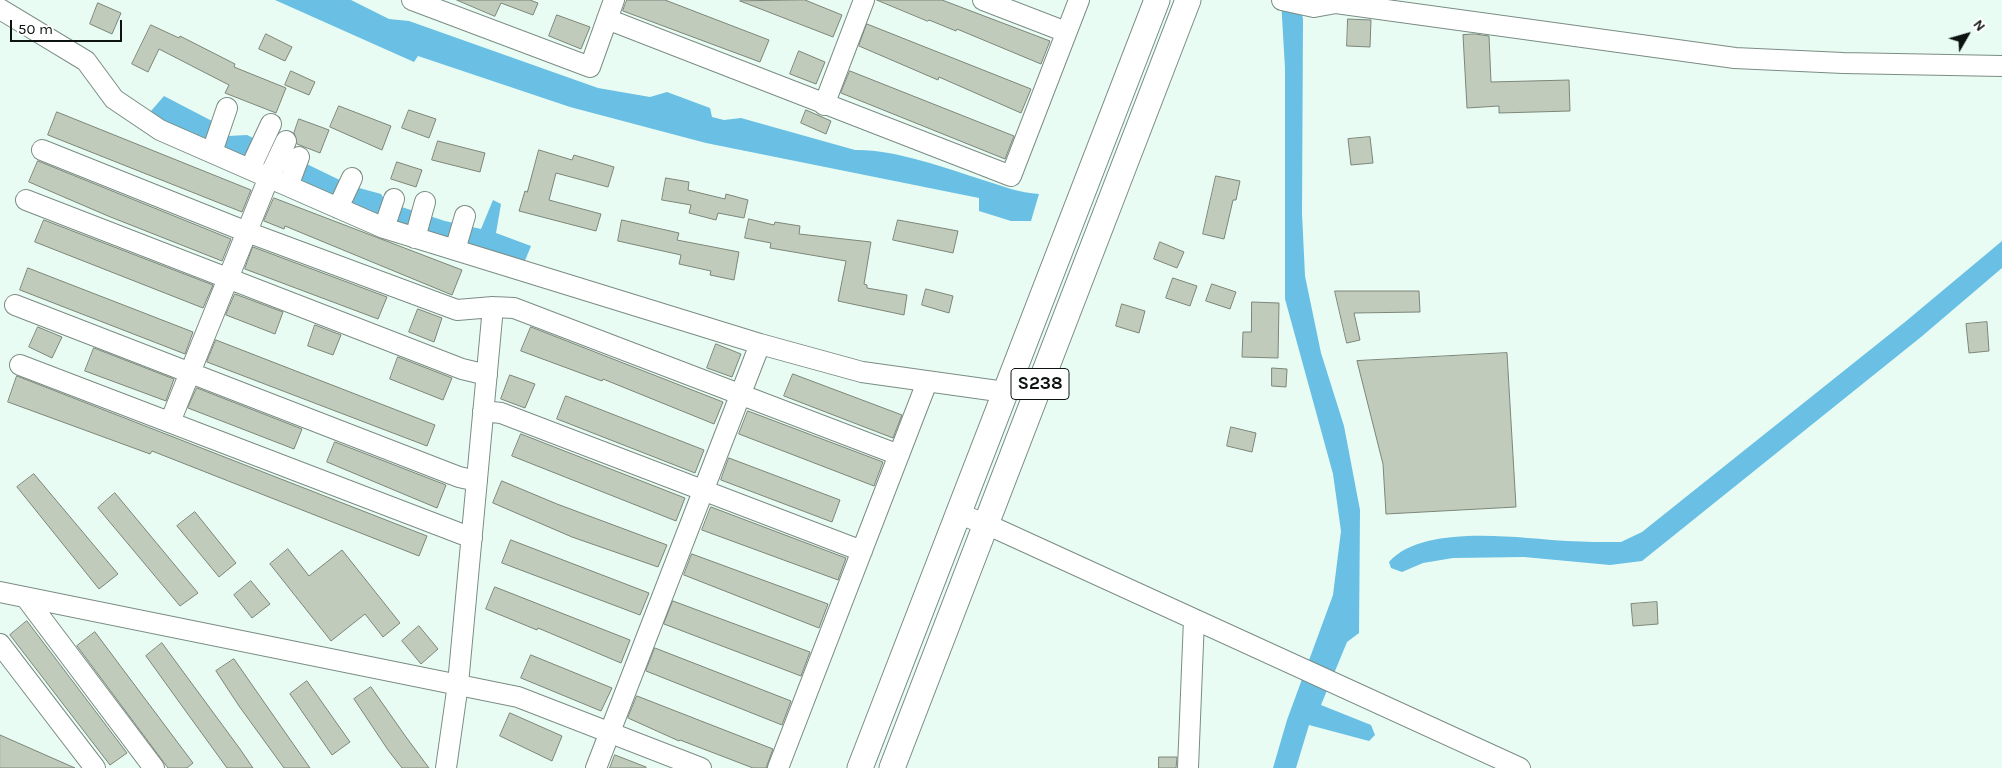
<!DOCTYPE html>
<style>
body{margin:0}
#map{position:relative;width:2002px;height:768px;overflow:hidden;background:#e9fcf3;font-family:Karla,sans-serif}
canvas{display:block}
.north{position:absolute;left:1942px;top:10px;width:50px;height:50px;-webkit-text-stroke:4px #fff;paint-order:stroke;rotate:52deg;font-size:14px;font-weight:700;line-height:20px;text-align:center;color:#0c1310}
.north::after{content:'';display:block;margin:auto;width:18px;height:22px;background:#0c1310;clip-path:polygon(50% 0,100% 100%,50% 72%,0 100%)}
.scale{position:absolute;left:10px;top:20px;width:112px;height:22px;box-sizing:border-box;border:2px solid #0c1310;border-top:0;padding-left:6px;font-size:15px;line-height:18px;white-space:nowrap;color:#0c1310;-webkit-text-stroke:4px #fff;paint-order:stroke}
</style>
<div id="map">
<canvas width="2002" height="768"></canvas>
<div class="north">N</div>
<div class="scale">50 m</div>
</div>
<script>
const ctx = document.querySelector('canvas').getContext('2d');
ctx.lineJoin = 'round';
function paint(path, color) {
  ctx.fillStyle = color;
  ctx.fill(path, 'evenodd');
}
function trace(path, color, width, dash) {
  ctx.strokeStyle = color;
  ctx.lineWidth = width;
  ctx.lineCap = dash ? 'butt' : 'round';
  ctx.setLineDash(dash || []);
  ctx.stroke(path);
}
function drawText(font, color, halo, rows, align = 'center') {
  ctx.font = font + ' Karla,sans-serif';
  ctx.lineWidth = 5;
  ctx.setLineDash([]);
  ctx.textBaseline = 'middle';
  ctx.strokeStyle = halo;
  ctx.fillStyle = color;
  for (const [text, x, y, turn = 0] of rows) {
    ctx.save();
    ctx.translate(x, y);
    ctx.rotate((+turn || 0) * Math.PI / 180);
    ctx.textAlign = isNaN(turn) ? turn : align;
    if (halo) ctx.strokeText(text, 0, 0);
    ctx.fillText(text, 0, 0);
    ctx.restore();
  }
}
paint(new Path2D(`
 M275,0H351L389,19L409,21L598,88L650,97L667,92L710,108L712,117L724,120L741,118L855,150C893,149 947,168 983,180C1002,186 1020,193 1039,194L1031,221H1011L979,211V198L706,143L570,107L418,56L414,62Z
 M1281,0H1299L1303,19L1302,213L1305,276L1321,353L1344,426L1360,510L1359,633L1347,642L1321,705L1371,725L1375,735L1369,741L1309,725L1296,768H1273L1287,720L1333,595L1341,531L1333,474L1285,299V68Z
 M164,96L212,121L213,127L228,136L247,135L352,186L381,194L386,202L445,221L481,229L493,200L501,204L496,233L531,246L524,263C445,243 372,214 297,182C248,161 200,140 152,115L151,111Z
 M2002,241V268L1921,337L1642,561L1610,565L1524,557L1453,558L1423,563L1402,572L1391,568L1389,562C1423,523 1520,538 1567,541C1585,542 1603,542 1621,542L1642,532L1905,322Z`), '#69bfe4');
const building = new Path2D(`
 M457,0H530L538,3L533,15L501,3L495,16Z
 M627,0H665L769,40L760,62L623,11Z
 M805,0L842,15L833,37L740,1Z
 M877,0H942L1050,41L1041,64L957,29L956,31L929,20L928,21Z
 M98,3L121,13L112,34L90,24Z
 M557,15L590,27L581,49L549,36Z
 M1348,19L1371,20L1370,47L1347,46Z
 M867,24L1031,89L1021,113L939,77L938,80L859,46Z
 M151,25L179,38L180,36L235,64L234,67L286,88L276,113L225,93L229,85L159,49L148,72L132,64Z
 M266,34L292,47L285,61L259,49Z
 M1475,34L1489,36L1491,82L1569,80L1570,111L1499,113V106L1467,108L1463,35Z
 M799,51L825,62L816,84L790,74Z
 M291,71L315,82L309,95L285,85Z
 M850,71L1014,136L1005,159L841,93Z
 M339,106L391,126L382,150L330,127Z
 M409,110L436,119L429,138L402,128Z
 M806,110L831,121L826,134L801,123Z
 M57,112L251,190L242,212L48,135Z
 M299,119L329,130L320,153L297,144L294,133Z
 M1370,137L1373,163L1351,165L1348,139Z
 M438,141L485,153L480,172L432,160Z
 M539,150L572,160L574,155L614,167L608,187L556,173L549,200L601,214L596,231L519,211L525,191L527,192Z
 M38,161L231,239L222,261L108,216L29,182Z
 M397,162L422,170L416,187L391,179Z
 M1216,176L1240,181L1236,200H1233L1224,239L1203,234Z
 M666,178L689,182L688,190L725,199L726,194L748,200L744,218L718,213L716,220L689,213L691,205L662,200Z
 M274,198L462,270L452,295L285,226L284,229L264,221Z
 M749,219L774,225L775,222L800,226L799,234L871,242L864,284L867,285V288L907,295L904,315L838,301L846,261L770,248L771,243L745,238Z
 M44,220L213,285L203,308L35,242Z
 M622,220L679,233L677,240L739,252L734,280L710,275L711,271L679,264L681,255L618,241Z
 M898,220L958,231L953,253L893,240Z
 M1160,242L1184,252L1177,268L1154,259Z
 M253,247L387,297L378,319L245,269Z
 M28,268L193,332L185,354L20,290Z
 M1173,278L1197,286L1190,306L1166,298Z
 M1212,284L1236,292L1230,309L1206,301Z
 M926,289L953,296L949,313L922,305Z
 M1335,291H1419L1420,312L1354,313L1360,340L1347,343Z
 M235,294L283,312L275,334L226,315Z
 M1252,302L1279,303L1278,358L1242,357L1243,332H1251Z
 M1122,304L1145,311L1139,333L1116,326Z
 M418,309L442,318L434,342L409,332Z
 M1987,322L1989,351L1969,353L1966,324Z
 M315,325L341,335L333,355L308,346Z
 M38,327L62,337L52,358L29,347Z
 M531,327L723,402L714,424L603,379L602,381L521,351Z
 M216,340L435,425L427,446L207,362Z
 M716,344L741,354L732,377L707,368Z
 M94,348L174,379L166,401L85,371Z
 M1507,353L1516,507L1386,514L1383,464L1357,361Z
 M398,357L452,378L443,400L390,379Z
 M1272,368L1287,369L1286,387L1272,386Z
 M793,374L902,415L893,438L784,396Z
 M510,375L535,384L525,408L501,399Z
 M17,376L427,536L419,556L152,451L150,454L8,402Z
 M197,388L302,429L294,449L188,408Z
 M566,396L704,450L695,473L557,419Z
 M748,411L883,462L874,486L739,434Z
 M1231,427L1256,433L1252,452L1227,446Z
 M521,434L685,498L676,521L512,456Z
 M335,442L446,485L437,508L327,462Z
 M729,458L840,500L832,522L721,480Z
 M34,474L118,574L99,589L17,487Z
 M502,481L557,504L667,545L658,567L572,537L493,503Z
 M115,493L198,593L180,606L98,508Z
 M711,507L846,558L838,580L702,530Z
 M195,512L236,563L219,577L177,526Z
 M511,540L649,593L640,615L502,563Z
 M288,549L309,576L342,550L400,623L383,637L365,614L331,641L270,564Z
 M692,554L828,604L819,628L684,575Z
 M251,581L270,604L252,618L234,595Z
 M495,587L630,640L621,663L538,628L537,630L486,609Z
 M673,601L810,652L801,676L664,624Z
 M1657,602L1658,624L1633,626L1631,604Z
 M27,621L127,753L110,765L10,635Z
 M419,626L438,649L421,664L402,641Z
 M95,632L193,763L187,768H168L77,646Z
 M162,643L240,749L253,768H227L182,706L146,656Z
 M655,648L791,701L782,725L646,671Z
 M531,655L612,688L601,711L521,678Z
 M234,659L273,715L310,768H284L239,706L216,671Z
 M307,681L350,742L332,755L290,694Z
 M371,687L406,737L429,768H402L388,750L354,699Z
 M637,696L773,749L766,768H753L680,740L679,741L628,718Z
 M510,713L562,736L552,761L500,736Z
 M0,735L75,768H0Z
 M615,755L646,767V768H610Z
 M1159,757H1177L1176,768H1159Z`);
paint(building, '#c1cbbc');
trace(building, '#7c8678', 1);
const minor = new Path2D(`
 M412,0L590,67L614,0
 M983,0L1066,32
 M1282,0L1314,7L1336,3L1735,58L1843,63L2002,66
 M0,9L86,61L114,99L160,130L384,228L760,344L862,372L1005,392
 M607,19L1011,176L1079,0
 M824,105L864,0
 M42,150L247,232L457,310L493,307L514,308L899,455
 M212,152L227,108
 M250,169L271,124
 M288,186L299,157
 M26,200L462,369L487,375
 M338,208L352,178
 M384,228L394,199
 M415,238L425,202
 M455,250L465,216
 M15,305L459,477L477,481
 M20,365L472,538
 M483,411L501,413L862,551
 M170,422L269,177L286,141
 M959,514L986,524L1520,768
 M0,592L518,697L701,768
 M26,598L154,768
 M0,644L95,768
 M446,768L458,684L493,307
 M596,768L760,344
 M778,768L927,382
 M1188,768L1194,619`);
const major = new Path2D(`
 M860,768L1157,0
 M892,768L1188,0`);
trace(minor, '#7a8c84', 22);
trace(major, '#7a8c84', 27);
trace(minor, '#fff', 20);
trace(major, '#fff', 25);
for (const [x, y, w] of [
 [1040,384,58]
]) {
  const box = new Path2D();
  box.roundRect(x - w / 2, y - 15.5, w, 31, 4);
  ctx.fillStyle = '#fff';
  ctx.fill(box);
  trace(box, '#0c1310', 1);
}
drawText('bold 18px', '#0c1310', null, [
 ["S238",1040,384]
]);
</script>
